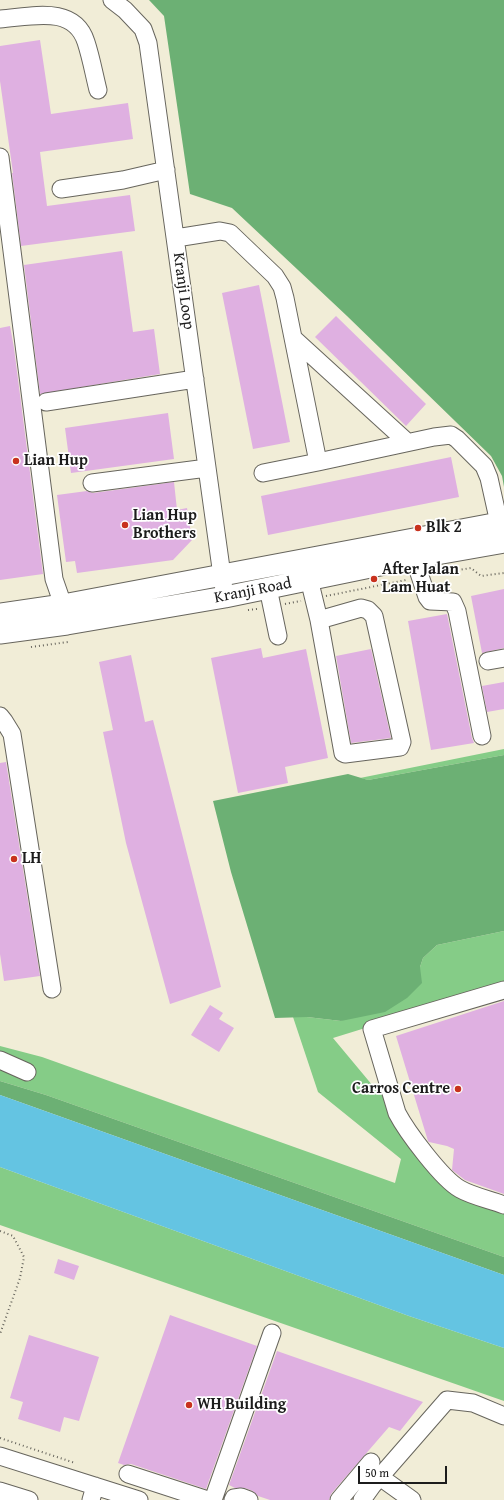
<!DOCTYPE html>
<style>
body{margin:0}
#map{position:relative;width:504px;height:1500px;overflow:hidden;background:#f1edd7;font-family:"Gentium Book Plus",serif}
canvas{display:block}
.scale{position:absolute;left:358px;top:1466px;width:89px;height:18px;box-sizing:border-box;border:2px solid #1c1c1c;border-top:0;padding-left:5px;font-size:12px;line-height:14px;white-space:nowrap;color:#1c1c1c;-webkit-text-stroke:3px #fff;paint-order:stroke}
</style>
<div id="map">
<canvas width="504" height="1500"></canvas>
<div class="scale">50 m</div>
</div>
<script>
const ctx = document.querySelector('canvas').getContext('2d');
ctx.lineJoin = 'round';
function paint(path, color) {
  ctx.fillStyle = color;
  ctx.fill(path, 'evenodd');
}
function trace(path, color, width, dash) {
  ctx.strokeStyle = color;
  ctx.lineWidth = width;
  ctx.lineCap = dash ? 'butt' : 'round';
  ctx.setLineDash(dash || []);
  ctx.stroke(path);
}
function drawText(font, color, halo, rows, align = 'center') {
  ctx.font = font + ' "Gentium Book Plus",serif';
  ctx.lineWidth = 3.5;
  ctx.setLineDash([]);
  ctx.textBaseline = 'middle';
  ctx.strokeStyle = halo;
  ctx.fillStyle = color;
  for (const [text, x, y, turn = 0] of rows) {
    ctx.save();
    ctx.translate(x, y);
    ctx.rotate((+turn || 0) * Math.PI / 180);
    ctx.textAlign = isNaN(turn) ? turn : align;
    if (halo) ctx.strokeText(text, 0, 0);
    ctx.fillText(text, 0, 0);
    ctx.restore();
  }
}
paint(new Path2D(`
 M504,749V755L368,780L360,778Z
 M504,931V985L333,1038L373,1086L384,1085L460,1189L504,1205V1257L46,1095L0,1081V1046L42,1057L395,1183L401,1159L318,1092L293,1017H307L341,1021L420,967L423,958L437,945Z
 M0,1167L409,1316L504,1348V1401L0,1225Z`), '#85cc87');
paint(new Path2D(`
 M149,0H504V487L502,476L491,456L347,316L232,208L190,194L164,16Z
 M504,755V931L437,945L423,958L420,967L422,983L407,998L385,1012L341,1021L307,1017L275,1018L231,872L213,801L348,774L368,780Z
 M0,1081L46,1095L504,1257V1275L0,1095Z`), '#6cb074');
paint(new Path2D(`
 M0,1095L504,1275V1348L409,1316L0,1167Z`), '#64c4e2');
paint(new Path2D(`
 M40,40L51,114L128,103L133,139L40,152L47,206L130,195L135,231L21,246L12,173H13L0,81V46Z
 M122,251L133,332L154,329L160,374L40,394L24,265Z
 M259,285L290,442L253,449L222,293Z
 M336,316L426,404L406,426L315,337Z
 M10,326L14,348L43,574L0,580V328Z
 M168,413L174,459L71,473L65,428Z
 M451,457L459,497L268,535L261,496Z
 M174,482L177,510L187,508L192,540L173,560L77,573L75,561L66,562L57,495L87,491L93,493Z
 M504,589V648L482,653L471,596Z
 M447,614L472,738L474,743L431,750L408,621Z
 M261,648L263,658L306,649L328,758L285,767L288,783L238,793L211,658Z
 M371,649L391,738L351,743L336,656Z
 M131,655L145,722L153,720L221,987L170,1004L126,843L103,732L113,730L99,662Z
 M504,682V709L487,712L482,686Z
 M6,762L40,976L4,981L0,954V763Z
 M504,1001V1194L465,1180L452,1170L454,1149L447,1146L429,1142L428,1141L396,1036Z
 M210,1005L223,1013L219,1019L234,1028L219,1052L191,1035Z
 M58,1259L79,1266L74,1280L54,1273Z
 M170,1315L257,1346L206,1489L131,1464L124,1465L118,1463Z
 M29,1335L99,1357L79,1421L64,1417L60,1432L18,1419L23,1402L10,1398Z
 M277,1351L423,1402L400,1431L389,1427L331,1494L329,1500H270L258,1496L253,1491L245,1488H235L229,1485Z`), '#dfb0e1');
const minor = new Path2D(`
 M112,0L125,10L143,29L148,43L225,597
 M0,19C30,17 74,4 86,42C91,57 94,74 98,90
 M0,157L54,579L63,605
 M61,189L123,180L166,170
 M176,238L220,231L230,233L275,276L282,287L285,298L318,462L434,437L451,435L457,439L484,466L489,478L499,523
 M293,338L407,442
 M46,402L195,379
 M263,473L318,462
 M92,483L207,468
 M414,558L427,597L430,601L453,602L457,611L482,736
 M309,579L319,620L361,608L368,610L374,616L402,742L400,747L345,754L343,753L319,620
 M268,588L278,636
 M488,661L504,658
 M0,716L4,721L12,734L52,989
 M504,990L372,1029L397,1113C407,1132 442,1179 460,1189C472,1196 491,1200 504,1205
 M0,1060L27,1072
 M0,1456L139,1500
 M128,1474L208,1500
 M380,1477L412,1500
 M0,1491L29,1500
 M91,1500L95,1486
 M213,1500L272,1333
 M233,1500L234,1498L241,1497L249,1500
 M339,1500L371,1462
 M362,1500L372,1486L447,1400L473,1403L504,1416`);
const major = new Path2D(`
 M0,614L63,605L504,522
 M0,633L67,624L225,597L414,558L504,542`);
trace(minor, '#67655d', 19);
trace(major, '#67655d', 23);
trace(new Path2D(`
 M434,574L471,568L481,576L504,573
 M326,596L406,580
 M285,604L301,601
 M248,610L257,609
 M31,647L68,642
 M0,1231L13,1236L24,1257L20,1278L0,1334
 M0,1438L75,1463`), '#67655d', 2, [1, 3]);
trace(minor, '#fff', 17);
trace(major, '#fff', 21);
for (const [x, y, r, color] of [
 [16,461,4,"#c8321e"],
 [125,525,4,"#c8321e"],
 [418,528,4,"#c8321e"],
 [374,579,4,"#c8321e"],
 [14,859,4,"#c8321e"],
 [458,1089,4,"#c8321e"],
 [189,1405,4,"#c8321e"]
]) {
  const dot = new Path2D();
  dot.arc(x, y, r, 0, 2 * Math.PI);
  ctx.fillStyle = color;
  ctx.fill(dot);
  trace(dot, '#fff', 1.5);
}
drawText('16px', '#1c1c1c', '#fff', [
 ["Kranji Loop",183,291,82],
 ["Kranji Road",253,591,-11]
]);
drawText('bold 16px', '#1c1c1c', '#fff', [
 ["Lian Hup",24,461],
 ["Lian Hup",133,516],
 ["Brothers",133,534],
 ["Blk 2",426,528],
 ["After Jalan",382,570],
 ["Lam Huat",382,588],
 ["LH",22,859],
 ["Carros Centre",450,1089,"right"],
 ["WH Building",197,1405]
], 'left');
</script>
